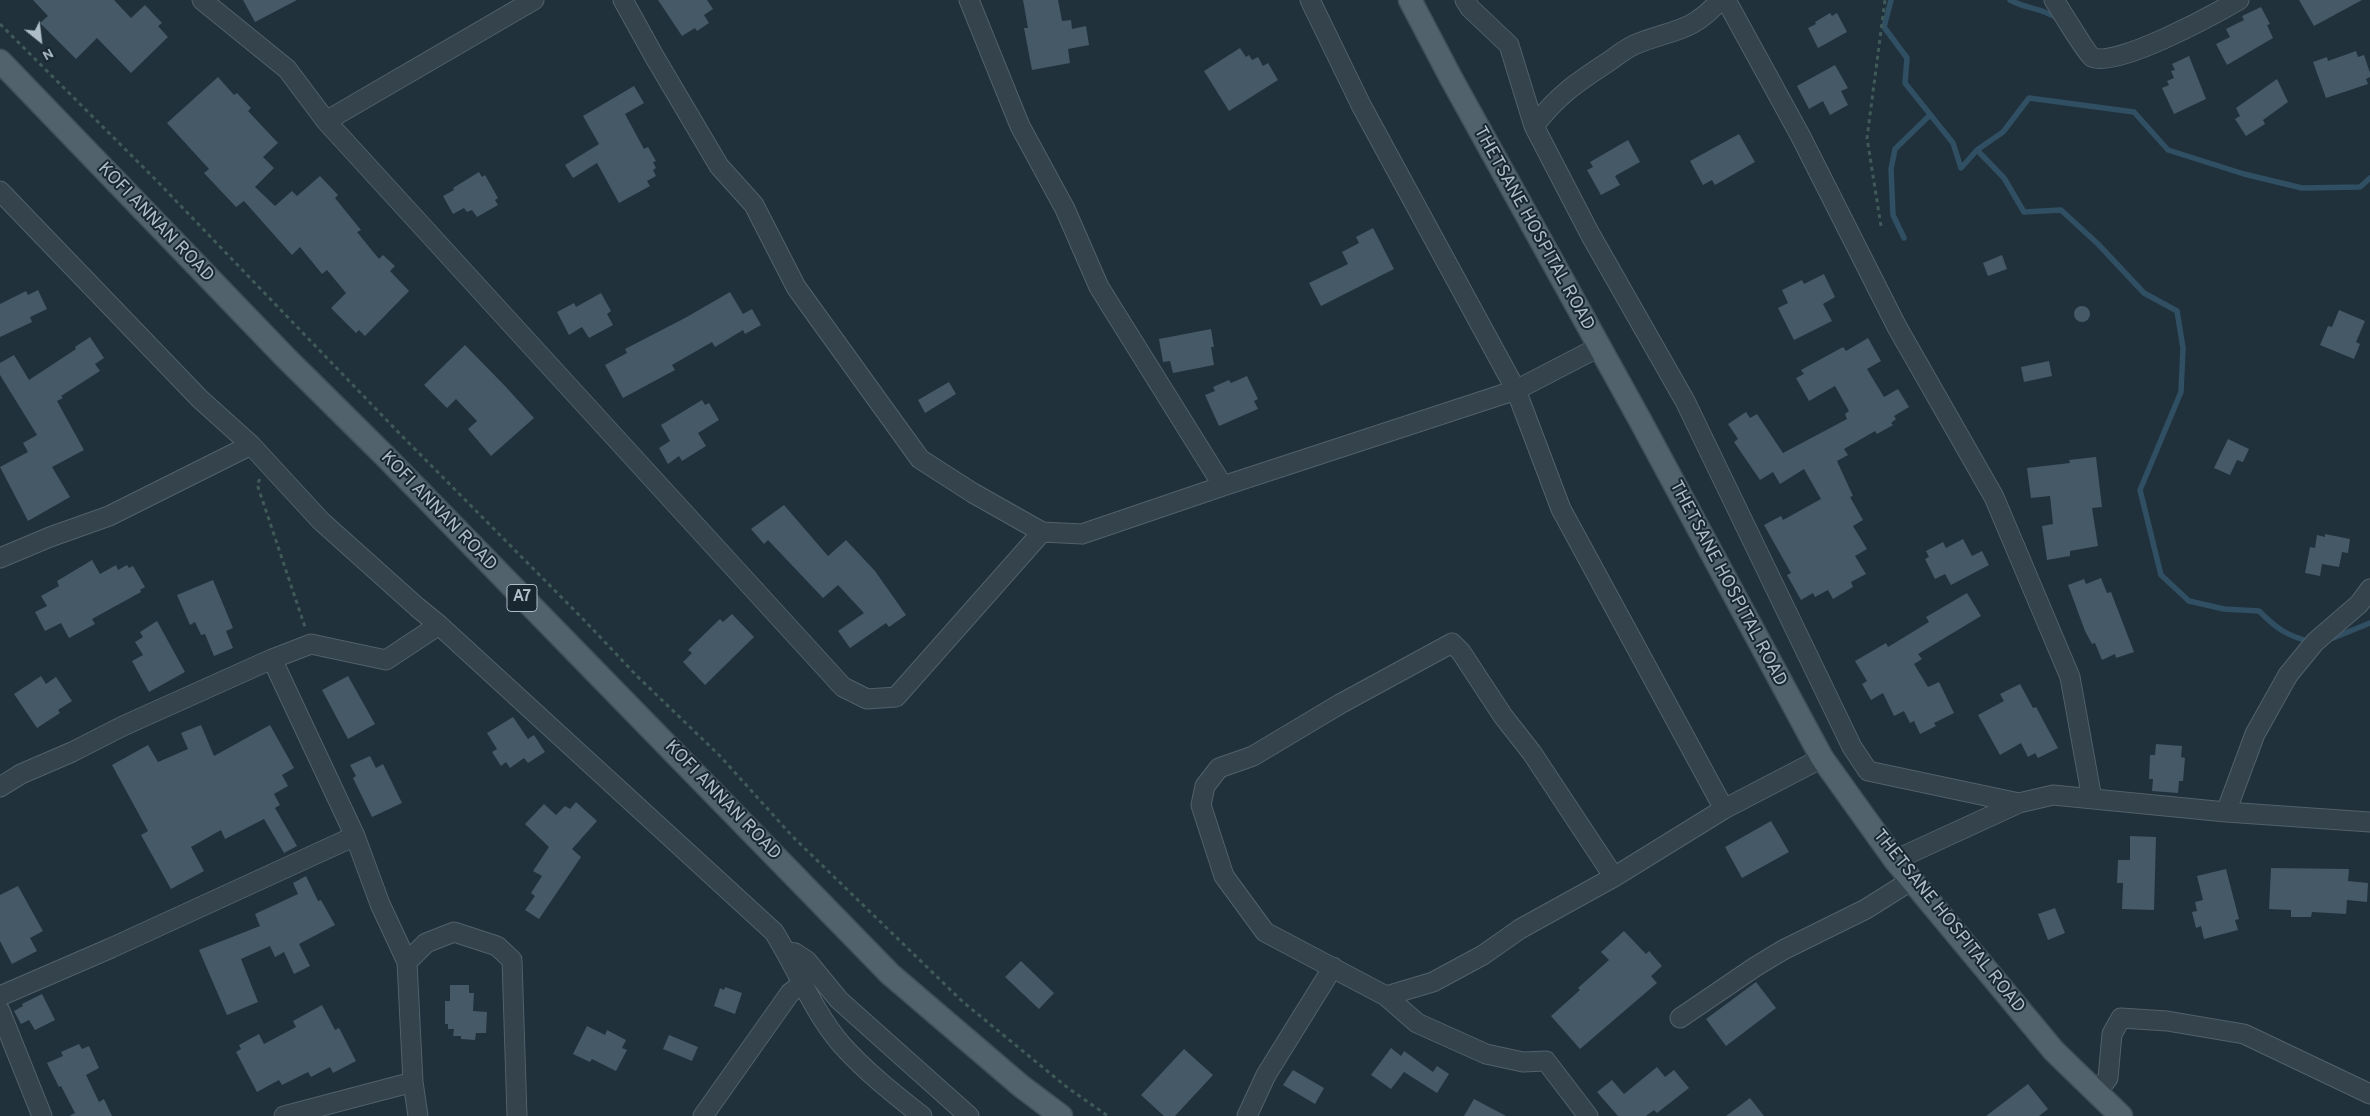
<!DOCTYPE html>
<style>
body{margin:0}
#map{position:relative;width:2370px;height:1116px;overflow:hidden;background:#20313c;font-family:Overpass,sans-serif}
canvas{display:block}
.north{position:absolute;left:15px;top:15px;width:50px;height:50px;-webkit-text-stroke:4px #192731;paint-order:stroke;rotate:151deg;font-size:14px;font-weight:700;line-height:20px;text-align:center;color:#afbdc8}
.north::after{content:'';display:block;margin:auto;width:18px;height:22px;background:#afbdc8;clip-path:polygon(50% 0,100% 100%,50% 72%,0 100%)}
</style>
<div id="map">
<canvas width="2370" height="1116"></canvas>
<div class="north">N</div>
</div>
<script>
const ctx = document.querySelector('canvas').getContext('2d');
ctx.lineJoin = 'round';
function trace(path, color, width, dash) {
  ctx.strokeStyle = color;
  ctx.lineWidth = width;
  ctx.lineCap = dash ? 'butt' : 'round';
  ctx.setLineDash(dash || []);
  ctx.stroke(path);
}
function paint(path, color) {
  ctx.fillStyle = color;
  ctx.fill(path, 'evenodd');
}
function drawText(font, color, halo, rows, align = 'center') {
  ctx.font = font + ' Overpass,sans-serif';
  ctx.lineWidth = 4;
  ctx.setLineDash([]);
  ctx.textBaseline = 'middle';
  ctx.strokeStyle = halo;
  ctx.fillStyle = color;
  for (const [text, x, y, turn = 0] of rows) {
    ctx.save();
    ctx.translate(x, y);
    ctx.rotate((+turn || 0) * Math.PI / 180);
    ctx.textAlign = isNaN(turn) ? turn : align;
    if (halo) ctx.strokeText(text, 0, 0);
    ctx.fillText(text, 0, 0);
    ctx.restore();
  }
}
trace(new Path2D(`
 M1891,0L1884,27L1907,58L1905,83L1953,143L1961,168L1977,150L2003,132L2029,98L2134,112L2168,150L2244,174L2302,188L2360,187L2370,178
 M2010,0C2026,9 2040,7 2057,18
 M1977,150L2004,178L2024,212L2061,210L2098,244L2144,293L2177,311L2183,348L2181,392L2140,490L2161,575L2189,601L2224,609L2259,611C2277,629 2287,636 2312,642
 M1904,238L1893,215L1891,169L1895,149L1930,115
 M2328,640L2370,623`), '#304f63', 5.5);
paint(new Path2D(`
 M33,0H114L131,18L145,5L162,23L158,26L168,37L131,73L97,38L76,59L40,23L48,16Z
 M243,0H297L255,22Z
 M658,0H707L713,9L704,15L709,23L697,31L695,28L682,36Z
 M1023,0H1058L1062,21L1071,20L1072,29L1086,26L1089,45L1068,49L1070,63L1032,70L1024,28H1028Z
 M2299,0H2362L2314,26Z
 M2261,7L2270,24L2267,25L2273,38L2227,65L2216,44L2230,37L2226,29L2244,20L2242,16Z
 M1830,13L1832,16L1837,13L1847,32L1818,48L1808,28L1816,24L1815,22Z
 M1240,48L1246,57L1249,55L1252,60L1258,57L1263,66L1268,63L1278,80L1229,111L1204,71Z
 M2356,51L2358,57L2364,55L2370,73V77L2366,79L2368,84L2326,98L2313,62L2327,57L2328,61Z
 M2189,56L2206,99L2174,114L2162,88L2169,85L2167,81L2174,78L2171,71L2175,70L2172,64Z
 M1835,65L1848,88L1841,91L1848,105L1830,115L1823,101L1809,109L1797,86Z
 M218,77L234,95L237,93L251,108L248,111L278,143L263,157L274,168L255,187L275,206L292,191L297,196L320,176L338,195L335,198L361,230L357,232L379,259L383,255L395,266L390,271L409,291L365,336L359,330L356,333L331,308L346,293L327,270L322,274L300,247L292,255L244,201L236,207L204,173L209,169L167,123Z
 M2277,79L2288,102L2263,120L2265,124L2246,136L2235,119L2240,116L2236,108Z
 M634,86L644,103L625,114L644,149L648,147L656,161L653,162L656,168L653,170L656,176L647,181L650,186L619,203L597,163L573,178L565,165L599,144L583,116Z
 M1739,134L1755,162L1715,185L1712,180L1703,185L1690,161Z
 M1628,140L1640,162L1615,176L1620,185L1601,195L1587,170L1593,167L1590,162Z
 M479,172L482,177L485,175L498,198L495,200L498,205L477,217L472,210L467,212L464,208L453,214L443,196L454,190L453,188Z
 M1373,228L1394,269L1321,306L1309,283L1348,264L1342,252L1359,243L1356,237Z
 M2002,255L2007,269L1988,276L1983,263Z
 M1824,274L1835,297L1823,304L1832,321L1794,340L1778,308L1788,303L1782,290L1802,280L1804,284Z
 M38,290L47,309L30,317L32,322L0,337V304L26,291L28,295Z
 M730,292L743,314L752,309L761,325L745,334L743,330L715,347L712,342L672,365L675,370L623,398L605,365L627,353L625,349L685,318Z
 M601,293L611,311L607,314L613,325L589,338L582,327L569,335L557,312L574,303L576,307Z
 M2074 314a8 8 0 1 1 16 0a8 8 0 1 1-16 0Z
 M2339,310L2365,321L2356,342L2360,344L2354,359L2320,345L2328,326L2332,327Z
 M1211,329L1214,347H1211L1214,365L1173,373L1170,361L1163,362L1159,339Z
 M90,337L104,358L95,364L100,371L61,396L63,398L57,401L84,450L52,467L70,497L28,521L0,467L28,452L23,443L37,435L0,375V363L14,355L29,380L76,349L75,347Z
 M1868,338L1881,361L1867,369L1884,397L1898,389L1909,407L1894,416L1896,419L1891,423L1893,425L1877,434L1875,431L1844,449L1848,455L1837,461L1853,496L1850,497L1863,520L1853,526L1867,549L1855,556L1866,574L1851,582L1853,587L1833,599L1828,590L1815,597L1813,593L1801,600L1787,575L1791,573L1764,525L1781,516L1783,520L1821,499L1804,469L1780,484L1773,472L1760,480L1734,442L1738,439L1728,424L1746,412L1750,418L1757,414L1783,453L1847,419L1845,414L1849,411L1835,386L1809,401L1796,378L1804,374L1801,370L1843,347L1846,351Z
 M465,345L506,387L534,418L491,456L468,429L477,421L456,399L447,408L424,385Z
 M2049,361L2052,376L2024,382L2021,367Z
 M1247,376L1258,399L1254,401L1258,409L1219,426L1205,395L1215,391L1213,387L1229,380L1231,383Z
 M949,382L956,394L925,413L918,400Z
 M702,400L705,405L709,403L719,420L698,433L706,446L682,461L679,456L668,464L659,448L670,441L661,425Z
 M2228,439L2249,449L2243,462L2237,460L2230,475L2214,468Z
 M2096,457L2102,507L2092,508L2098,546L2070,551V556L2047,560L2042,526L2053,524L2050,496L2031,498L2027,468L2070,463L2069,460Z
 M784,505L828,556L846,540L875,571L906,615L889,627L886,623L850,648L838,631L864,613L838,585L823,598L768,540L764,544L751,529Z
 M2325,534L2350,539L2348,553L2342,552L2339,567L2322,564L2320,576L2305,573L2310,547L2315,548L2317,535L2325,537Z
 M1963,539L1972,556L1982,551L1989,565L1951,585L1945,574L1935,579L1925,559L1929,557L1926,551L1943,542L1946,548Z
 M92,560L100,574L116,565L118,570L127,565L129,568L133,566L145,587L140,590L141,592L92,619L95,624L69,638L61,623L45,631L35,612L47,606L41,596L59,586L57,581Z
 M2101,578L2107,593L2111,592L2134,652L2116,658L2115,654L2102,660L2095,643L2092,644L2085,631L2068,585L2084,579L2086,584Z
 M213,580L233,628L226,631L233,648L214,656L205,634L201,635L195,622L190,625L177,595Z
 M1967,593L1981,616L1918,654L1922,659L1914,664L1928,687L1939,682L1954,713L1934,723L1936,726L1920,734L1914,721L1910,723L1904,711L1894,716L1883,693L1871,700L1862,684L1867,681L1855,661L1886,643L1888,647L1929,622L1926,617Z
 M732,614L754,637L705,685L683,662L692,653L688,650L720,619L723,622Z
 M157,621L185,672L149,692L132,661L143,655L135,642L143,637L140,632Z
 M41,676L46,684L56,677L72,701L58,710L60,713L37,728L14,694Z
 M348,676L375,724L348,739L322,690Z
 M2020,684L2033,708L2036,707L2058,748L2038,758L2035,753L2028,757L2021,743L2000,755L1978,715L2004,701L2000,694Z
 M513,717L528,739L534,735L545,752L528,763L524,758L510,768L506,762L501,766L492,752L497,749L487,733Z
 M201,725L214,756L270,725L294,768L282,775L288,786L274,794L280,805L275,808L297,846L284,853L264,819L225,839L221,830L191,847L204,871L171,889L141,835L148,831L112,765L148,745L158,762L188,749L181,733Z
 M2156,744L2182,746L2181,757L2185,758L2183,781H2179L2178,793L2152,791L2153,779H2149L2150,755H2155Z
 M370,756L376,768L383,764L402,803L372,817L353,778L356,776L350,765Z
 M576,802L597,821L572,849L581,857L539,919L525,910L535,896L531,893L542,876L533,871L549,847L525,824L544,804L556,815L565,806L570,809Z
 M1771,821L1789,852L1742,878L1725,847Z
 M2130,836L2156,837L2154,910L2122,909L2123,883H2117L2118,860H2130Z
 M2271,868L2349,869L2348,881L2368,883L2367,902L2347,900L2346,914L2312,912L2311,917H2291V910L2269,909Z
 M2226,869L2239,919L2235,920L2238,930L2204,939L2201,926L2196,928L2192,912L2197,911L2195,902L2203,900L2197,876Z
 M306,876L318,901L321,900L335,925L299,944L310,966L294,974L284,952L275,957L270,946L241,959L258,1002L227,1015L199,950L260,926L255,914L298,894L293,883Z
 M18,886L43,931L30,938L37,951L12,964L0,941V895Z
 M2055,908L2065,933L2048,940L2038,914Z
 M1624,931L1646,954L1649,951L1662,966L1651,976L1657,983L1580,1049L1551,1016L1580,990L1578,988L1609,960L1601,952Z
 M1021,961L1054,993L1039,1009L1005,977Z
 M1756,982L1776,1008L1726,1046L1706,1019Z
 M450,985H469V993H474L473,1011L487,1012L486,1033H476L475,1040L461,1039V1036H453L454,1029H448V1024H445V1001H450Z
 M725,987L742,993L735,1014L714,1006L720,988L724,990Z
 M42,994L55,1020L35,1030L29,1020L21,1024L14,1011L23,1006L22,1004Z
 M322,1005L335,1030L339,1028L356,1061L333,1073L330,1067L311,1077L308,1072L282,1085L279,1080L257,1092L236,1052L241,1049L239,1045L259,1034L264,1044L296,1027L293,1021Z
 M587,1026L605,1035L607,1030L626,1040L622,1048L627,1050L616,1071L592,1059L590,1062L573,1054Z
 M669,1035L698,1047L692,1061L663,1049Z
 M79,1044L82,1049L89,1046L99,1068L86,1075L99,1102L104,1099L112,1116H69L75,1113L61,1086L59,1087L47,1063L63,1056L61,1052Z
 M1391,1048L1401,1056L1404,1051L1433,1072L1437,1066L1449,1074L1437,1093L1404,1072L1391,1089L1371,1075Z
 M1184,1049L1213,1075L1175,1116H1164L1141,1095Z
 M1657,1067L1665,1077L1674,1070L1689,1088L1657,1113L1654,1110L1646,1116H1618L1597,1092L1612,1080L1624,1094Z
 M1293,1070L1324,1088L1315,1104L1283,1085Z
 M2028,1084L2048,1109L2039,1116H1986Z
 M1750,1098L1764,1116H1726Z
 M1474,1099L1506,1116H1464Z`), '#455966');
const minor = new Path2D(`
 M202,0L287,69L326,121L843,687L867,699L896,697L1042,532
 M623,0L654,56L719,166L754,205L796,287L920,459L973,493L1042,532L1082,534L1223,486
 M969,0L1020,126L1065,209L1099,287L1223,486L1516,390L1599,347
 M1310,0L1361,105L1516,390L1561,509L1724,809
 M1465,0L1470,8L1509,45L1534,126L1590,234L1685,401L1852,747L1868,771L2019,803
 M1726,0L1800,135L1897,327L1994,497L2070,677L2092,799
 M2054,0C2060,9 2087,54 2092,57C2115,69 2215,14 2239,0
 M326,121L534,0
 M1534,126C1558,95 1576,83 1608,62C1617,56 1625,49 1634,45C1671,29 1691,34 1720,0
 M0,191L200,399L251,445L321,521L417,607L439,625L774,932C797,969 813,1011 841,1044C865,1071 894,1094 922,1116
 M0,558L50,537L109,516L251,445
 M272,659L355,836L380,904L407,962L413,1082L284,1116
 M0,787L21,774L72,752L123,726L272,659L311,644L386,660L439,625
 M2226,812L2255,734L2288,675L2315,642L2359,604L2370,589
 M1895,860L2019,803L2053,795L2226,812L2370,822
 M1614,877L1532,753L1503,716L1461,652L1452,643L1340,704L1253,756L1219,768L1205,786L1201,805L1224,876L1265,932L1386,996L1433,982L1483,955L1520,929L1614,877L1724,809L1822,758
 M787,952L795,953L807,961L839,1000L969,1116
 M407,962L426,943L454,932L497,946L512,960L517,1116
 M0,996L111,948L355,836
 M1386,996L1417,1023L1486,1054L1523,1062L1546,1061L1588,1116
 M0,1011L42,1116
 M1680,1018L1755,967L1783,950L1866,909L1912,880
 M413,1082L418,1116
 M2097,1092L2108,1078L2112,1034L2121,1018L2167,1021L2244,1034L2370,1094
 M703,1116L790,993L802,984
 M1247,1116L1266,1075L1333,967`);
const major = new Path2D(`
 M1410,0L1451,78L1640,420L1822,758L1895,860L2054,1051L2121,1116
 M0,61L286,358L387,458L890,974L1021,1086L1061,1116`);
trace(minor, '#52606a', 21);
trace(major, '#404e58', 25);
trace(new Path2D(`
 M0,24L154,178L400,434L584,620L637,676L720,756L793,837L963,1002L1068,1088L1108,1116
 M1881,226L1867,138L1885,0
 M260,479L257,484L305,627`), '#3f5a58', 3, [4, 4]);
trace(minor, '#34434c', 19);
trace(major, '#51626d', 22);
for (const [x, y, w] of [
 [522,598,30]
]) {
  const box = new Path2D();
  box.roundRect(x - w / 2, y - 13.5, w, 27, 4);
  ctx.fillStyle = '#192731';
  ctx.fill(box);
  trace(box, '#afbdc8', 1);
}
drawText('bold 16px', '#afbdc8', null, [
 ["A7",522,598]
]);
drawText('18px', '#afbdc8', '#192731', [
 ["KOFI ANNAN ROAD",155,223,46],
 ["THETSANE HOSPITAL ROAD",1533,229,61],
 ["KOFI ANNAN ROAD",438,512,46],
 ["THETSANE HOSPITAL ROAD",1727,584,62],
 ["KOFI ANNAN ROAD",722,801,46],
 ["THETSANE HOSPITAL ROAD",1948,922,51]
]);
</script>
